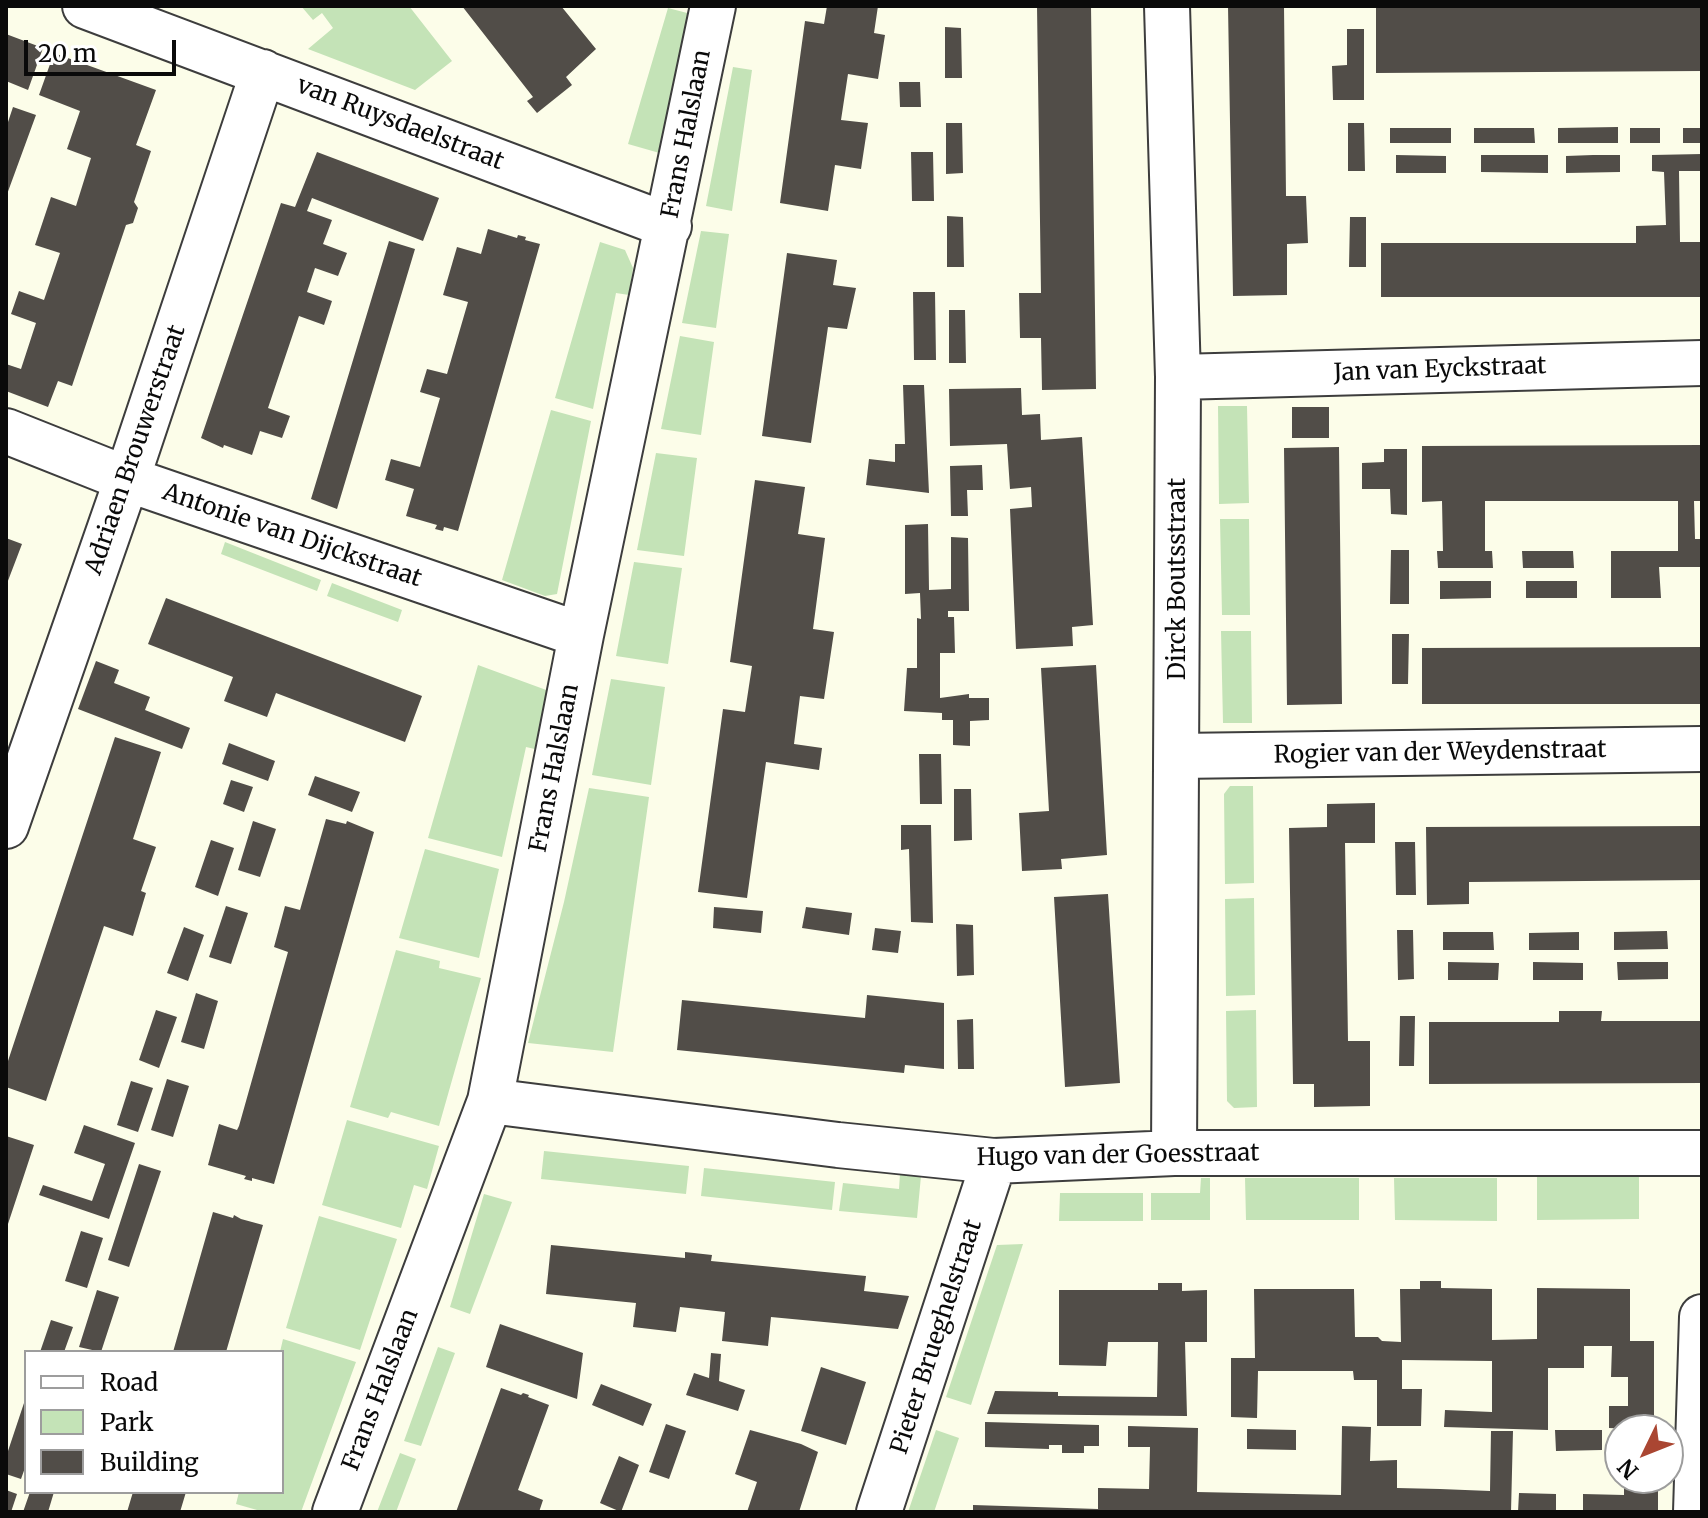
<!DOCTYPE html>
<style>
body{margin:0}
#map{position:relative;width:1708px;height:1518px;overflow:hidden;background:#fcfde9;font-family:Merriweather,serif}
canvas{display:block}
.frame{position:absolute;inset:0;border:8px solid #0a0a0a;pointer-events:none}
.legend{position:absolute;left:24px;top:1350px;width:260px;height:144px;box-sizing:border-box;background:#fff;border:2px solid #9d9d9d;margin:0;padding:10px 14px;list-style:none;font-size:24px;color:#0a0a0a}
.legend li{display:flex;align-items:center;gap:16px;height:40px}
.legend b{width:40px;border:2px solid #9d9d9d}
.north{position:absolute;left:1604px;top:1414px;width:80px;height:80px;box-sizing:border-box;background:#fff;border:2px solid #9d9d9d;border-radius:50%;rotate:227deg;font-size:22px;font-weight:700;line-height:32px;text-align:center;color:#0a0a0a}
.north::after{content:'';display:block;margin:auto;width:28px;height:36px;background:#aa4632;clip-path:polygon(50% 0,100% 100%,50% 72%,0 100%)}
.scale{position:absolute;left:24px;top:40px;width:152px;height:36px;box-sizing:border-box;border:4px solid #0a0a0a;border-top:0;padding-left:10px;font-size:24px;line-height:28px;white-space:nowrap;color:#0a0a0a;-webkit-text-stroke:6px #fff;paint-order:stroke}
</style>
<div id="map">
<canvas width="1708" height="1518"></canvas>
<div class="frame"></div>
<ul class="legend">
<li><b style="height:10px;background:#fff"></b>Road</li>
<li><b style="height:22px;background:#c4e3b7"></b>Park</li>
<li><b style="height:22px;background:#514d48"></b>Building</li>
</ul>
<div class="north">N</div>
<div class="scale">20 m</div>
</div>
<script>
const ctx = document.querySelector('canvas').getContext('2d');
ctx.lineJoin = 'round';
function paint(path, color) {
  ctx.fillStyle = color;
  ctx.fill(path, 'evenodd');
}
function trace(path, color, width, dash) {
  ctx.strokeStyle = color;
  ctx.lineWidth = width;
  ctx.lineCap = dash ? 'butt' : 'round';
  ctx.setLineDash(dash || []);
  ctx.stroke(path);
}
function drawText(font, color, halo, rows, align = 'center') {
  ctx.font = font + ' Merriweather,serif';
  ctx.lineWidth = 8;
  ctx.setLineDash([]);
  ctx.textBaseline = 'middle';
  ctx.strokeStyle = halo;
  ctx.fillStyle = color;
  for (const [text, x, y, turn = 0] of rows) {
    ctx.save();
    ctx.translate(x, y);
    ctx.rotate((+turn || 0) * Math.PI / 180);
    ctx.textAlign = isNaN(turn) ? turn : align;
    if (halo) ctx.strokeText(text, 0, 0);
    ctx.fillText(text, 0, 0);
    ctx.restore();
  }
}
paint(new Path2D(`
 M301,6H409L452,61L415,90L308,49L333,28L322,13L313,20Z
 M668,8L691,14L663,154L628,144Z
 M733,67L752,70L732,211L706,206Z
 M701,231L729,234L716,328L682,323Z
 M600,242L625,250L633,268L629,295L616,293L593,409L555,398Z
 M680,336L714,342L701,435L661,429Z
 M1218,406H1247L1249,503L1219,504Z
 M551,410L591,421L557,594L545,596L502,580Z
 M656,453L697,458L684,556L637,550Z
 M1220,519H1249L1250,615H1222Z
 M225,542L321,580L317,591L221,554Z
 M634,562L682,568L668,664L616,656Z
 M332,583L402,610L398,622L327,596Z
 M1221,631H1251L1252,723H1223Z
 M478,665L549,691L539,750L526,747L502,857L428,838Z
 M611,679L665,687L651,785L592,775Z
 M1230,786H1253L1254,883L1225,884L1224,794Z
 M589,788L649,797L613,1052L528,1043L564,902Z
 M425,849L499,869L479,958L399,938Z
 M1254,898L1255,995L1226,996L1225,899Z
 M396,950L440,961L439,968L481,978L439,1126L391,1112L388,1118L350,1107Z
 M1256,1010L1257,1107L1234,1108L1227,1101L1226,1011Z
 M347,1120L439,1146L427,1189L414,1185L401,1228L322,1205Z
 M544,1151L689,1166L686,1194L541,1179Z
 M704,1168L835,1182L832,1210L701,1196Z
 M900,1174L921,1176L917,1218L839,1211L843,1183L899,1189Z
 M1537,1177H1639V1219L1537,1220Z
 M1201,1178H1210V1220H1151V1193H1200Z
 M1245,1178H1359V1220H1246Z
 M1394,1178H1497V1221L1395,1220Z
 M1060,1193H1143V1221H1059Z
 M484,1194L512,1202L470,1314L450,1307Z
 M319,1216L397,1239L360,1350L286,1328Z
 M1023,1244L971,1405L946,1397L997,1245Z
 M283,1339L356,1362L301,1512H264L236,1504L239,1492H282V1352H280Z
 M438,1347L455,1353L421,1446L404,1441Z
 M936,1430L959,1438L934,1512H908Z
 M400,1453L416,1459L396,1512H377Z`), '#c4e3b7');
paint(new Path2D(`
 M462,6H561L596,49L566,77L572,85L537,113L527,101L533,97Z
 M827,6H878L874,33L885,35L878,79L848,74L841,120L868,123L861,169L835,165L828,211L780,203L805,21L824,24Z
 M1037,6H1091L1096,389L1042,390L1041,338H1020L1019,293H1041Z
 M1228,6H1284L1286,196H1306L1308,243L1287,244V295L1233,296Z
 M1376,6H1702V71L1376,73Z
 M945,27L961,28L962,78H945Z
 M1347,29H1364V100H1333L1332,66L1347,65Z
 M6,34L43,48L28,90L6,81Z
 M54,53L156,90L136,145L151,151L134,202L138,208L133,223L126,225L72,386L58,381L48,407L6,391V364L21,369L36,323L11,314L19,291L44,300L60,253L35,245L51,197L76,206L91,158L67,149L80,111L39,95Z
 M899,82H920L921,107H900Z
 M13,107L36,115L6,197V128Z
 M946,123H962L963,173L946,174Z
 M1348,123H1364L1365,171H1348Z
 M1618,127V143H1558V128Z
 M1390,128H1451V143H1390Z
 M1474,128H1534L1535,143H1474Z
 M1630,128H1660V143H1630Z
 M1683,128H1702V143H1683Z
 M317,152L439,198L423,241L312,198L307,211L332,220L323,244L347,253L338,276L315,268L307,292L332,301L324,325L299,316L268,408L290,416L282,438L260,431L252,455L224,445L223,448L201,438L281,203L295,207Z
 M911,152H933L934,201H912Z
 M1702,154V171H1679L1680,242H1702V297H1381V243H1636V226L1666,225L1664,172L1652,171V155Z
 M1396,155L1446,156V173H1396Z
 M1481,155H1548V173L1481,172Z
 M1593,155H1620V172L1566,173V156Z
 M947,216L963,217L964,267H947Z
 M1350,217H1366V267H1349Z
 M488,229L517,238L518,235L526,237L525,240L540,244L458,531L444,527L443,531L435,529L437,525L406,516L414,489L385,480L391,459L420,467L440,398L420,392L427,369L447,374L468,302L443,295L457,247L481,254Z
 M389,241L415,249L337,509L311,499Z
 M787,253L837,260L833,285L856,288L847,329L828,327L811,443L762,436Z
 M913,292H935L936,360H914Z
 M949,310H965L966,363H949Z
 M903,385H924L929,493L866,485L869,459L895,462V444H905Z
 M1021,388L1022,415L1040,414L1041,440L1082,437L1093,625L1072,627L1073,646L1016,649L1010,509L1032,507L1031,487L1010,489L1007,444L950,446L949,389Z
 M1292,407H1329V438H1292Z
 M1702,445V501H1694L1695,539H1702V567H1659L1661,598H1611V551H1678V501H1485V551H1492L1493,568H1438L1437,551H1443L1442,501L1422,502V446Z
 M1339,447L1342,704L1287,705L1284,448Z
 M1384,449H1407V515L1391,514L1390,489H1362V463L1384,462Z
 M982,465L983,490H967L968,516H951L950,466Z
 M755,480L805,487L798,534L825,538L813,629L834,632L824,699L800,696L794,744L822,748L819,770L766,762L747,898L698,892L723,709L745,712L752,666L730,662Z
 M928,524L929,590L951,589V537L968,538L969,611H948V617H954L955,653H940V698L969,694V698H989V720L970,721V746L953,745V720H942V713L904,711L907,668H917V618L921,619L920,593L905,594V525Z
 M6,538L22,544L6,586Z
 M1391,550H1409V604H1390Z
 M1522,551H1573L1574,568H1523Z
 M1440,581H1491V598L1440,599Z
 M1526,581H1577V598H1526Z
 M166,598L422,696L405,742L276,693L267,717L224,701L233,677L148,644Z
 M1392,634H1409L1408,684H1392Z
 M1702,647V704H1422V648Z
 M96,661L119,670L114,683L150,697L145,710L190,728L182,749L78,709Z
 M1096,665L1107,855L1061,859L1062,869L1022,871L1019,813L1049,811L1041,668Z
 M115,737L161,752L133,839L156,847L141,891L146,893L133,936L104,926L46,1101L6,1087V1067Z
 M229,743L275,761L268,781L222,764Z
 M919,754H941L942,804H920Z
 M315,776L360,792L352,812L308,795Z
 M231,780L253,787L244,812L223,804Z
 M954,789H971L972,840L954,841Z
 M1375,803V843H1345L1348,1041H1370V1106L1314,1107V1084H1293L1289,828L1327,827V804Z
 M326,819L346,824L347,821L374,832L274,1184L252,1178V1181L244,1179L246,1176L208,1165L219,1124L237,1130L239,1126L288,952L274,947L285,906L300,910Z
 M253,821L276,829L260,877L238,870Z
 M901,825H931L933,923L911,922L909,849L901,850Z
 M1702,826V880L1469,882V904L1427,905L1426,827Z
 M211,840L234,848L218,896L195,887Z
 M1395,842H1415L1416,895H1396Z
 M1108,894L1120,1083L1065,1087L1054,897Z
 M226,906L248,913L231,964L209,957Z
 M714,907L763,911L761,933L713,928Z
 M806,907L852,913L849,935L802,928Z
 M956,924L973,925L974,975L957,976Z
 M184,927L204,935L188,981L167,973Z
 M875,928L901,931L898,953L872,950Z
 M1397,930H1413L1414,979L1398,980Z
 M1667,931L1668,949L1614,950V932Z
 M1443,932H1493L1494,950H1443Z
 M1579,932V950H1529V933Z
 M1448,962L1499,963L1498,980H1448Z
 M1533,962L1583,963V980H1533Z
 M1617,962H1668V979L1618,980Z
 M196,993L218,1001L204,1049L181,1042Z
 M867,995L944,1003V1069L905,1065L904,1073L677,1050L682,1000L865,1018Z
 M156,1010L177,1017L159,1068L139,1060Z
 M1559,1011H1602L1601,1021H1702V1083L1429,1084V1022H1559Z
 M1400,1016H1415L1414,1066H1399Z
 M973,1019L974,1069H958L957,1020Z
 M167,1079L189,1086L173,1137L151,1130Z
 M131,1081L153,1088L138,1132L117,1125Z
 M84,1125L135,1143L109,1219L39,1195L43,1185L92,1201L105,1164L74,1153Z
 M6,1136L34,1145L7,1227H6Z
 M139,1164L161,1171L129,1267L108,1260Z
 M213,1212L233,1218L234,1215L241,1219L263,1225L226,1352H173Z
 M81,1231L103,1238L87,1288L65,1281Z
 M551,1245L685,1258V1252L712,1255L711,1261L866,1276L864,1291L909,1296L898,1329L771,1317L768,1346L722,1341L725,1312L680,1307L676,1332L633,1327L636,1303L546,1294Z
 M1420,1281H1441V1288L1492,1289V1340L1537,1339V1288L1630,1289V1341H1654V1430L1609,1428V1406H1628V1377H1611L1612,1346H1584V1368H1548V1430L1444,1427L1445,1410L1492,1412V1361L1402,1360V1389H1422L1421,1426H1377V1380H1354L1353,1371H1258L1257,1418L1231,1417V1358H1255L1254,1289H1354L1355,1337H1378L1382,1341L1401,1342L1400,1289H1420Z
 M1158,1283H1182V1291L1207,1290V1342H1185L1187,1416L987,1414L995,1391L1058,1392V1396L1157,1397L1158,1342H1108L1106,1366L1059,1365V1290H1158Z
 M97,1290L119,1297L101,1352L79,1347Z
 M51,1320L73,1327L64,1352H40Z
 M500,1324L583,1353L577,1399L486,1367Z
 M711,1353L721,1354L719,1381L745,1390L738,1411L686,1395L694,1373L709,1378Z
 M821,1367L866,1382L846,1445L801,1431Z
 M601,1384L652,1404L643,1426L592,1405Z
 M501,1388L521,1395L523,1393L529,1395L528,1397L549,1405L518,1490L543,1500L539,1512H456Z
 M25,1400L26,1465L21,1479L6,1474V1457Z
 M985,1422L1099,1425V1446H1084V1453H1062V1445H1049V1449L985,1447Z
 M666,1424L686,1431L669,1479L649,1472Z
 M1128,1426L1198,1428L1197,1492L1341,1495L1342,1426L1371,1427L1370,1461L1397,1460V1488L1440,1489L1490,1491L1491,1431H1513L1511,1512H973V1505L1098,1509V1488L1149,1489L1150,1447H1128Z
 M1247,1429L1296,1430V1450L1247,1449Z
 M750,1430L801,1444L818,1452L799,1512H747L757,1482L735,1474Z
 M1555,1430H1602V1450L1556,1451Z
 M619,1456L639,1465L621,1512L600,1503Z
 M1624,1478H1658V1512H1583V1494L1624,1495Z
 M6,1490L17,1494L11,1512H6Z
 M30,1492H54L48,1512H23Z
 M133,1492H186L180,1512H127Z
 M1519,1493L1556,1494V1512H1518Z`), '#514d48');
const minor = new Path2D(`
 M85,6L669,226
 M1167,6L1178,377L1174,1153
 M1178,377L1702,363
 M6,431L127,479L581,635
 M1177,756L1702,749
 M6,826L127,479L263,72
 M490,1101L838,1145L994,1161L1174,1153H1702
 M335,1512L490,1101L581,635L713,6
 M879,1512L994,1161
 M1696,1512L1702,1317`);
trace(minor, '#3d3d3d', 48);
trace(minor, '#fff', 44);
drawText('24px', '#0a0a0a', '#fff', [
 ["van Ruysdaelstraat",400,124,21],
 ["Frans Halslaan",687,134,-79],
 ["Jan van Eyckstraat",1440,370,-2],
 ["Adriaen Brouwerstraat",136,450,-71],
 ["Antonie van Dijckstraat",292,536,19],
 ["Dirck Boutsstraat",1178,579,-90],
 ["Rogier van der Weydenstraat",1440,753,-1],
 ["Frans Halslaan",555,768,-79],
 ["Hugo van der Goesstraat",1118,1156,-1],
 ["Pieter Brueghelstraat",937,1337,-72],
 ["Frans Halslaan",381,1390,-69]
]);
</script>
